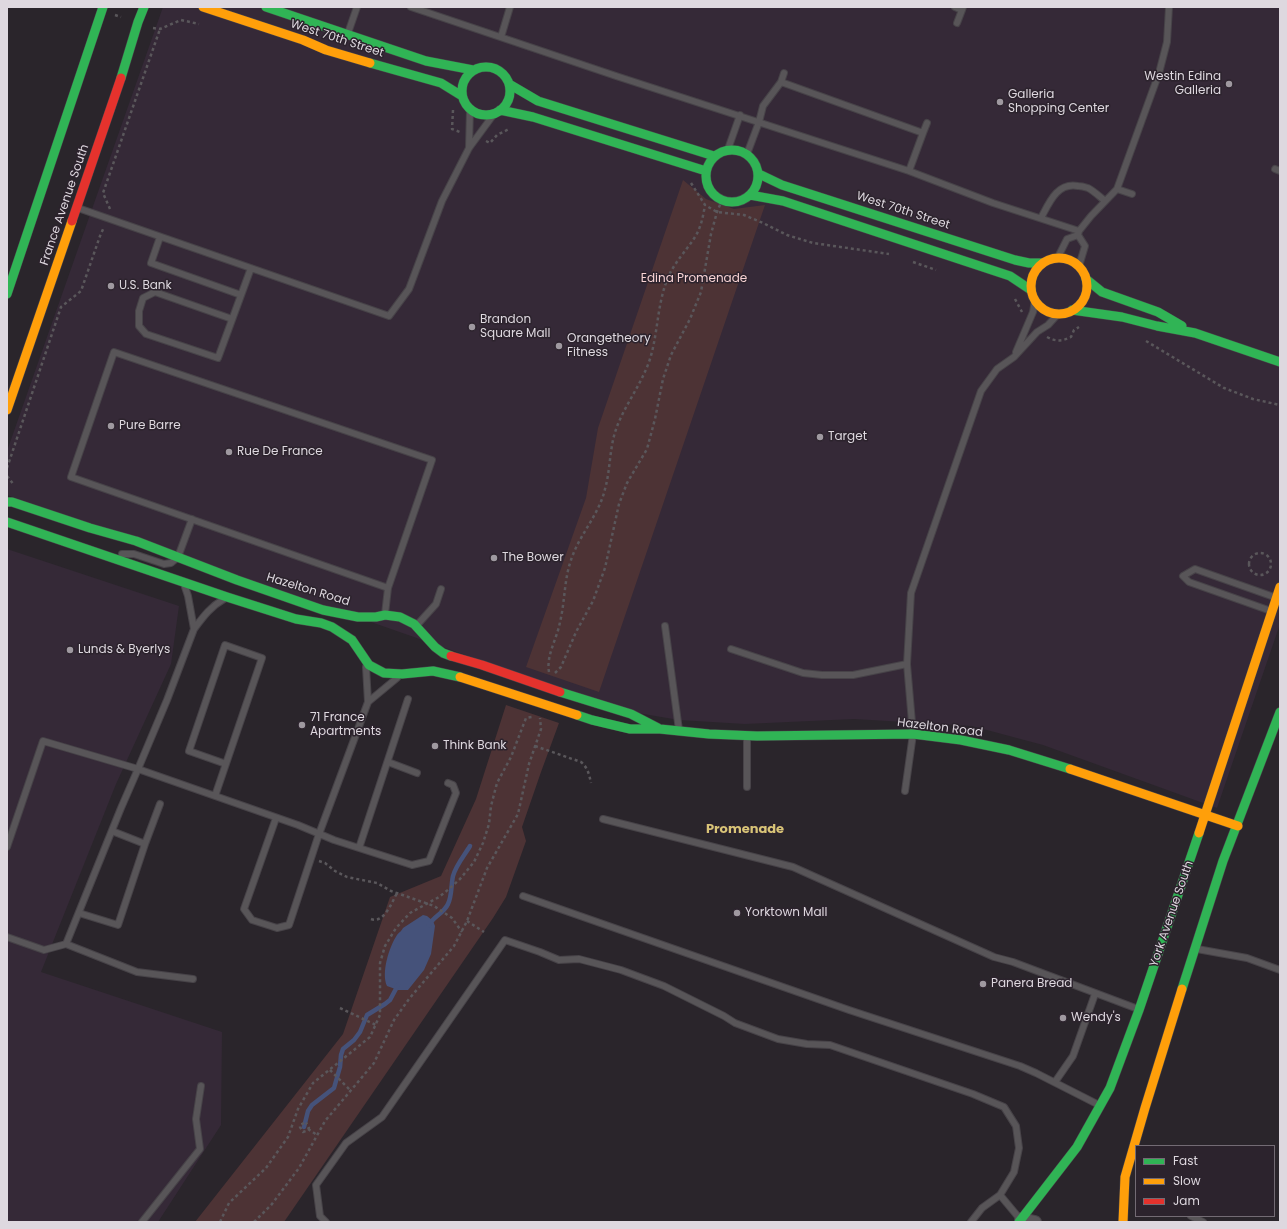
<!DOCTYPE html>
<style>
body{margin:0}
#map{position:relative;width:1287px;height:1229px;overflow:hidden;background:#2a252b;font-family:Poppins,sans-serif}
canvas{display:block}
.frame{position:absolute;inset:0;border:8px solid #ded8df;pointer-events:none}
.legend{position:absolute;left:1135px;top:1145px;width:140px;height:72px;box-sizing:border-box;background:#2c232d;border:1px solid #736b74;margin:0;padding:5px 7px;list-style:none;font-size:12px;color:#ded8df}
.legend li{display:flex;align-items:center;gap:8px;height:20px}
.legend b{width:20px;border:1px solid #736b74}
</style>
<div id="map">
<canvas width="1287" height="1229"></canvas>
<div class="frame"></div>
<ul class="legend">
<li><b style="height:5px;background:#30b455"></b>Fast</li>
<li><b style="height:5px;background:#ff9f0a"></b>Slow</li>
<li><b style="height:5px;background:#e5322d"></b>Jam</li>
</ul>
</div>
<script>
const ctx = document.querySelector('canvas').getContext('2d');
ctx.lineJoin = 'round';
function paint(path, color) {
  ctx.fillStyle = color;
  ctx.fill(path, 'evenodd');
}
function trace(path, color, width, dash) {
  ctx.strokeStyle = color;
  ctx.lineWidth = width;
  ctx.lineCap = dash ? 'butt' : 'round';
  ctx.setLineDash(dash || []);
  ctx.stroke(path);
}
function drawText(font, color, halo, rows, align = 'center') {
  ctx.font = font + ' Poppins,sans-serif';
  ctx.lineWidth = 3;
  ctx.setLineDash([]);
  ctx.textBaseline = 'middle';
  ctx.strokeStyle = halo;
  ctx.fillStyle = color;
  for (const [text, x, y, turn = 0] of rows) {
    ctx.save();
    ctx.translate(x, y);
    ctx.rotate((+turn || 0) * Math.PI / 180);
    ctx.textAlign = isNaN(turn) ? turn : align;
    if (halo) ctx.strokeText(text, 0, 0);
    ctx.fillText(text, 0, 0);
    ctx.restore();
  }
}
paint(new Path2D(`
 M163,7H1280V624L1217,808L1043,745L972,726L854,719L745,724L679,720L626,711L7,495V451Z
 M7,549L179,606L171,664L116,784L41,972L222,1032L221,1125L158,1222H7Z`), '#352937');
paint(new Path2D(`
 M683,180L706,199L734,209L765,205L599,692L526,667L586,498L598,428Z
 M506,705L559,723L541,772L522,827L526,841L506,897L493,918L284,1222H195L343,1034L390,897L441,876L476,799Z`), '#4d3335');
paint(new Path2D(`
 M423,915L427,916L433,921L435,926L431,954L424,970L408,990H398L387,986C381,973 389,947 397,935C399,932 401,932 403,928Z`), '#45527a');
trace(new Path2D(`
 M429,925C433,917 444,913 448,904C452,896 451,885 453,876C456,865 464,856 470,846
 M304,1127L308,1111L312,1105L334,1088L340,1067L341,1055L343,1049L354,1040L360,1032L367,1015L385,1004L390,1000L398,985`), '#45527a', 4.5);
const lane = new Path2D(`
 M411,7L616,76L909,171L993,203L1079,231
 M955,7L962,10L963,7
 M957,23L962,10
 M348,33L357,7
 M501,37L510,7
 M781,82L784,73
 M923,133L927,123
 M469,148L470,109
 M728,149L740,115
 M747,154L759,122L763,106L781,82L923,133L909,171
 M1275,169L1280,171
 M1117,189L1132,194
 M78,208L389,316L409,289L442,201L469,148L494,114
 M1041,218C1049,203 1057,182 1078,186C1081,186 1085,187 1088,188C1094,191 1100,197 1105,201
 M1078,235L1085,246L1079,266
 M160,237L151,263L241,295
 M1058,257L1067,239L1078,235L1079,231L1091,216L1117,189L1159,73L1167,42L1169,7
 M232,319L155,292L143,298L139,311V326L146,334L218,358L251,268
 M114,352L432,460L388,588L71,477Z
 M1016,352L1033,312L1035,300
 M122,554H134L164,564L171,563L178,557L192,519
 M185,587L188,596L194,629C203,617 210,607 224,599
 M1271,611L1189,582L1183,576L1195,569L1274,597
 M385,614L388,588
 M417,625L436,604L441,589
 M665,626L679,730
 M194,629L167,700L138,769L298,825L334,840L412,865L429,861L456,793L453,785L448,783
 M731,649L803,673L822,675H853L907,664
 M366,667L368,702L397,678
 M388,762L417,773
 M747,787V737
 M905,791L913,734L907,664L911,593L981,391L997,369L1014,357L1037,332L1048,325L1058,314
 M215,796L262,658L225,645L189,751L226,764
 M276,818L244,909L252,920L277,928L289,925L319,834L368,702
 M603,819L793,867L994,957L1013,962L1138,1009
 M112,831L145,844L160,804
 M7,847L43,741L138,769L121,808L66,944L44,950L7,937
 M359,848L408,699
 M523,896L849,1010L1020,1066L1036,1073L1099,1105
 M79,913L118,925L145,844
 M66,944L137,972L193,979
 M1197,949L1247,958L1280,970
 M1055,1082L1073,1056L1095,994
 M1191,1216L1203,1222
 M142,1222L200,1149L196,1119L201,1086
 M326,1222L320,1216L316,1185L346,1143L382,1117L505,940L540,952L559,960L579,959L621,970L664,986L724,1016L735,1023L778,1039L807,1044L830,1045L973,1094L1004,1107L1016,1126L1019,1148L1014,1172L1000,1195L1020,1219
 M971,1222L982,1208L1000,1195`);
const street = new Path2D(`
 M1021,1219L1035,1222`);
const fast = new Path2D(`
 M266,7L426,61L473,70
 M370,63L441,83L462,96
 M462 91a24 24 0 1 1 48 0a24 24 0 1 1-48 0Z
 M121,78L138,22L144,7
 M509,84L538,101L714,156
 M500,110L533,117L706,171
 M706 176a26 26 0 1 1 52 0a26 26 0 1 1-52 0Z
 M759,174L782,185L1015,260L1029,263H1042
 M750,195L783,201L1010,276L1031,290
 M1086,279L1102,292L1158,312L1182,326
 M7,294L103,7
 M1072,310L1122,317L1157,326L1195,333L1280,362
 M7,502H12L90,528L136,541L237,580L323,610L358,617H376L385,615L400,617L414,624L435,647L443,653L451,656
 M7,522L227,597L296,619L321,623L332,627L352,640L369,665L384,673L402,674L433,671L460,677
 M560,692L631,714L658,728
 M577,715L592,720L630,729H660L709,734L757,736L913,734L961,740L1009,750L1070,769
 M1182,989L1223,861L1280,712
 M1019,1222L1077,1147L1110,1088L1139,1010L1199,833`);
const slow = new Path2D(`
 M203,7L303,40L326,50L370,63
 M1031 286a28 28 0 1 1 56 0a28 28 0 1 1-56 0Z
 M7,410L72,221
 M460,677L577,715
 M1070,769L1238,826
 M1199,833L1280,587
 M1123,1222L1125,1177L1145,1108L1182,989`);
const jam = new Path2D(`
 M72,221L121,78
 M451,656L482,665L560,692`);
trace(lane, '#474348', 8);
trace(street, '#474348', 14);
trace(fast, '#474348', 10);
trace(slow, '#474348', 10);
trace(jam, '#474348', 10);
trace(new Path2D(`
 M115,15L121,17
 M153,28L160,29L181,20L199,24
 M453,110L452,129L460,132
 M486,141L490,143L497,135L509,129
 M691,183L705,205L717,212L744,215L763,223L787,235L813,243L889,254
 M110,209L103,193L160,29
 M913,262L936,270
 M1015,299L1022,312
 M1047,337C1056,342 1063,341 1071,337L1074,330L1079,327
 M1146,341L1224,388L1253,399L1280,405
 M7,468L61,307L81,291L100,236L104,227
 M7,476L14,485
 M1249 564a11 11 0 1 1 22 0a11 11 0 1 1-22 0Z
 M549,672C546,655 557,639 560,622C565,602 564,580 571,560C579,535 599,515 605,489C611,468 609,445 618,424C627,402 642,383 650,359C658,333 657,306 667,280C673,264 686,251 695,237C701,227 703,217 705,205
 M555,673L561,667L576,632L593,601L605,568L619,504L627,483L647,449L655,419L663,379L671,355L690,319L701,292L711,234L717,212L722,200
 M535,746L581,762C588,768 589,774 591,783
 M319,861L325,863L335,871L347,877L377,883L391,891L434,906L452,918L462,932
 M371,919C384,924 392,902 397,893
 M467,921L484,932
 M340,1008L376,1025
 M330,1070L351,1091
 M304,1123L300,1125V1127L303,1132L306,1131L309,1128L308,1125L306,1123
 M308,1129L317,1135
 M220,1222L229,1203L266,1168L288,1137L298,1109L313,1083L370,1037L380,1015V963L385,946L396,928L410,913L439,897L449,889L460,879L474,862L483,843L489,824L491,806L497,783L511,757L526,718L532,717
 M254,1222L272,1204L299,1168L325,1121L374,1063L394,1020L409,999L454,946L467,921L487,868L518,814L529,764L541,729L540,718`), '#5a575b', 2.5, [3, 3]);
trace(lane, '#585558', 6);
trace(street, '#585558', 12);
trace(fast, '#30b455', 9);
trace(slow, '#ff9f0a', 9);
trace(jam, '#e5322d', 9);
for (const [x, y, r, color] of [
 [1229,84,4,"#9f99a0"],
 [1000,102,4,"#9f99a0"],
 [111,286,4,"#9f99a0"],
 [472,327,4,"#9f99a0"],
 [559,346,4,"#9f99a0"],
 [111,426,4,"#9f99a0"],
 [820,437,4,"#9f99a0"],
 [229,452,4,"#9f99a0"],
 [494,558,4,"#9f99a0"],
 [70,650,4,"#9f99a0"],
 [302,725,4,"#9f99a0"],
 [435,746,4,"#9f99a0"],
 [737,913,4,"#9f99a0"],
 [983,984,4,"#9f99a0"],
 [1063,1018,4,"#9f99a0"]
]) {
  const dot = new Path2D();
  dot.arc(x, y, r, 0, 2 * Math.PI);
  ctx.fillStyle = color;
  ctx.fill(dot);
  trace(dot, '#2c232d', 1.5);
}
drawText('12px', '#ded8df', '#2c232d', [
 ["West 70th Street",337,39,18],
 ["France Avenue South",65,205,-71],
 ["West 70th Street",903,211,18],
 ["Hazelton Road",308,590,17],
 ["Hazelton Road",940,728,7],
 ["York Avenue South",1172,914,-71]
]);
drawText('12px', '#ded8df', '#2c232d', [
 ["Westin Edina",1221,77,"right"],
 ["Galleria",1221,91,"right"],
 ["Galleria",1008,95],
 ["Shopping Center",1008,109],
 ["U.S. Bank",119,286],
 ["Brandon",480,320],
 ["Square Mall",480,334],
 ["Orangetheory",567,339],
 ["Fitness",567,353],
 ["Pure Barre",119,426],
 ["Target",828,437],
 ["Rue De France",237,452],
 ["The Bower",502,558],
 ["Lunds & Byerlys",78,650],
 ["71 France",310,718],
 ["Apartments",310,732],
 ["Think Bank",443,746],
 ["Yorktown Mall",745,913],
 ["Panera Bread",991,984],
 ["Wendy's",1071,1018]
], 'left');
drawText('12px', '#f7d2d3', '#2c232d', [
 ["Edina Promenade",694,279]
]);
drawText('bold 13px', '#d8c477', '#2c232d', [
 ["Promenade",745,830]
]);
</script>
